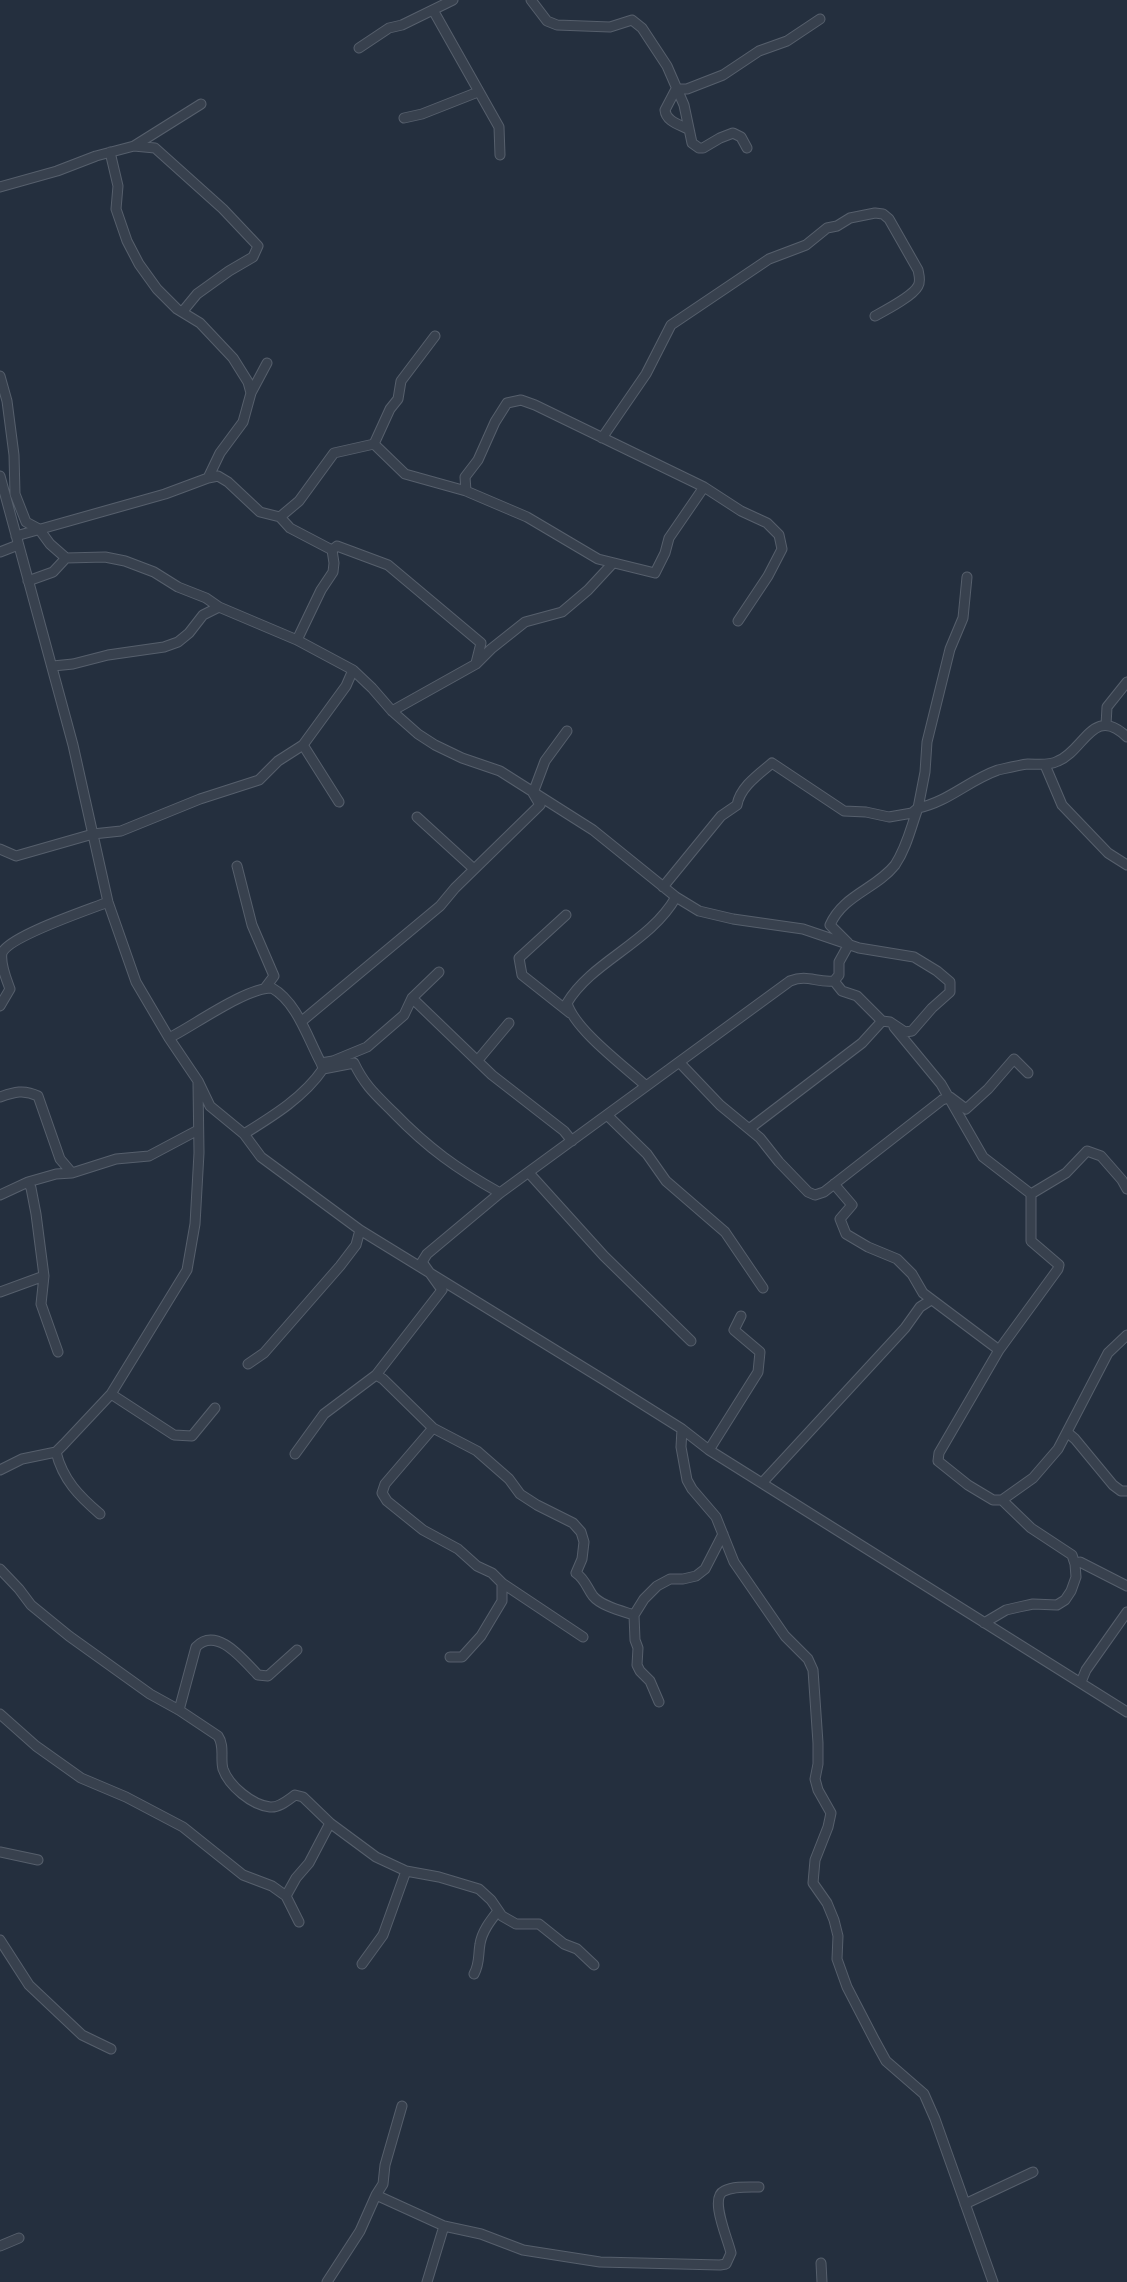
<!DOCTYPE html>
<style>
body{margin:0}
canvas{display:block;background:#242f3e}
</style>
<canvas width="1127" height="2282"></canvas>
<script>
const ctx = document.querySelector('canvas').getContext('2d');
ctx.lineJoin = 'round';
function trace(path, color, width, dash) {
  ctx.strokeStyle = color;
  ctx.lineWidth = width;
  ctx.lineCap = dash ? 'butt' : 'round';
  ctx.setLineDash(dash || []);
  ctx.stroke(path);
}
const street = new Path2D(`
 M531,0L547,21L557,25L610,27L632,20L642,28L667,66L684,105L692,143L699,148H703L720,138L733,133L741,137L747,148
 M433,10L499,127L500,155
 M359,48L389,28L402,25L453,0
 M676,89H687L723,75L759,51L787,41L820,19
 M676,89L665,110C666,121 678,124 688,129
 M404,118L422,114L478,92
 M134,146L155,148L223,209L258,246L253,257L229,271L197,294L183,311
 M110,152L118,186L116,209L127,241L139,264L157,289L177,309L200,323L233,358L248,382L251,393L243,422L220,453L208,478
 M0,187L57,171L96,156L134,146L201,104
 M0,376L7,401L14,455L15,494L26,522L39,529L50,544L66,558L105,557L125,561L154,572L178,587L206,598L219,607L297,640L353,670L372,688L392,711L418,734L435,745L462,758L500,771L593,830L676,897L699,911L733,919L803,929L859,948L914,957L937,971L950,982V992L932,1008L912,1031L905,1032L890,1022L882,1021L857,996L842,991L834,981
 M251,393L267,363
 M602,438L646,374L671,325L769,259L806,245L827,228L837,226L850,218L875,213L883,214L889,219L918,270C919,275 921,281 918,286C913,296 886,310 875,316
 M374,444L405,474L466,491L527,517L598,559L655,573L665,553L669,538L704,487
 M374,444L390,409L398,399L401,381L435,336
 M0,476L73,745L108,902L136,982L169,1038L198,1081L210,1106L244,1134L261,1157L360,1230L604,1380L682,1429L709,1450L1127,1712
 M466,491L465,477L478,460L495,422L507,403L521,400L535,405L704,487L741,511L767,523L779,535L782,549L768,576L738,621
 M280,517L299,501L334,453L374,444
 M16,536L165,494L208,478L218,476L228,482L260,512L280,517L290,528L332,550L334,563L333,572L321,590L297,640
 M332,550L337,546L388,565L481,643L476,663
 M0,552L18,545
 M28,581L53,572L66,558
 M53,666L73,664L108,655L164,647L178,642L189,633L203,615L219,607
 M392,711L476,664L491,649L525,622L562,612L588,590L613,563
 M1106,725L1107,707L1127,682
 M303,745L339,802
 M1045,765L1062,805L1108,853L1127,865
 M417,817L474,869
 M0,849L16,856L93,834L121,831L200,799L259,780L278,761L303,745L346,686L353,670
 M237,866L252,925L274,976L265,988
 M663,887L721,816L737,805C740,787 759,774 772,763L844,811L866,812L889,817L912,813L918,808L925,772L927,742L950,649L963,618L967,577
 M566,915L519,958L522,975L570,1013
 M848,943L830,925C843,895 876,889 895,865C907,847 911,827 918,808C948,802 969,780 998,770C1007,768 1019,765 1028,764C1038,764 1049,766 1058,761C1084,751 1093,704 1127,737
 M412,998L492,1075L564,1131L572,1141
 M0,1006L10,989C6,978 0,964 2,953C9,936 88,910 108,902
 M302,1021L440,906L455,888L540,805L533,793L545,761L567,731
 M894,1027L941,1084L983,1157L1031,1194
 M169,1038C193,1026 247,987 272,988C297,1002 308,1039 321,1063
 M478,1060L509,1023
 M680,1063L720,1105L760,1138L779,1162L808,1192L815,1195L824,1192L942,1100L950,1097L966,1109L988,1089L1014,1059L1028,1073
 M323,1068L321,1063L333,1061L367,1047L404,1015L412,998L439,972
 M323,1069L354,1063C365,1086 376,1095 394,1113C428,1148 457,1169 500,1193
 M646,1086C624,1066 575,1030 567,1003C592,961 650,943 676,897
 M0,1097C14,1092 24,1089 38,1096L60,1159L72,1173
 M607,1115L647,1154L666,1181L725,1232L763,1288
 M749,1129L862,1043L882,1021
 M244,1134C273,1116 304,1097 323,1069
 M529,1173L604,1256L691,1341
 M28,1182L31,1188L36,1214L44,1276L41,1304L58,1352
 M834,1184L852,1205L840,1219L846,1234L868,1247L897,1259L912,1274L923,1293L999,1350
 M1031,1194V1241L1059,1265L1058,1269L999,1350L939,1453L938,1461L968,1485L993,1500H1002L1033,1478L1058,1449L1108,1353L1127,1335
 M1031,1194L1066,1173L1087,1151L1101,1156L1122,1180L1127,1189
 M0,1195L28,1182L56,1174L72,1173L116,1159L149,1156L198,1130
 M0,1292L44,1276
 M248,1364L264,1353L340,1266L356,1245L360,1230
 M376,1375L383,1379L433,1428L477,1451L509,1479L520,1494L537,1505L573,1523L581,1532L584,1542L582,1559L576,1573C585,1579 587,1588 593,1596C601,1606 622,1611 634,1615
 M111,1394L174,1435L192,1436L215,1408
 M433,1428L385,1484L382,1493L387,1501L423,1530L458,1549L477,1566L492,1573L502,1583V1601L481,1636L462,1657H450
 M682,1429L681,1447L687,1480L692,1489L716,1517L734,1562L785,1636L808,1659L813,1670L818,1743V1764L815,1779L818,1790L831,1813L828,1827L815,1860L813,1883L827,1903L834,1920L838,1936L837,1959L847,1987L875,2041L886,2061L924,2094L935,2119L993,2282
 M1068,1433L1075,1439L1113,1485L1121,1491H1127
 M709,1450L758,1372L760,1352L734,1330L741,1316
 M56,1452C63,1480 79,1496 100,1514
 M295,1454L324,1414L376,1375L442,1290L422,1262L427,1254L500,1193L790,981C808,974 816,983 834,981L839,975V962L849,944
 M0,1470L22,1459L56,1452L64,1444L111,1394L187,1270L195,1224L199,1153L198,1083
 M762,1483L905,1328L920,1307L931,1300
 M1075,1564L1080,1562L1127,1586
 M0,1569L19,1589L31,1605L69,1636L150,1694L179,1710L218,1736C225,1746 220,1758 223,1769C229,1786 252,1805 270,1807C279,1808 288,1800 295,1795L303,1797L330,1823L376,1857L406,1871L439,1877L479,1889L491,1900L502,1916L516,1924H539L564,1944L577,1949L594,1965
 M502,1583L583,1637
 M984,1623L1006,1610L1019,1607L1033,1604L1057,1605L1065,1600L1071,1591L1076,1577L1075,1564L1072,1555L1031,1528L1002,1500
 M1081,1682L1086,1670L1127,1612
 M659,1702L650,1681L640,1671L637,1665L638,1648L635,1640L634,1615L644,1599L657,1586L670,1579H683L696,1576L705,1569L723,1534
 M179,1710L196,1647C217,1625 244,1661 258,1675L268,1676L297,1650
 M0,1714L36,1746L81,1778L126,1797L183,1827L243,1875L272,1886L286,1896L299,1922
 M0,1852L38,1860
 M286,1896L296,1878L309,1863L330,1823
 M0,1940L29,1985L82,2035L111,2049
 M362,1964L383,1935L406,1871
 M474,1974C480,1963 478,1955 480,1944C482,1931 491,1920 498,1911
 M376,2195L444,2226L481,2234L523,2250L600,2262L720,2265L726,2264L731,2253C728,2239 709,2198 724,2191C734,2186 748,2187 759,2187
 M965,2204L1033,2172
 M0,2246L19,2238
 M821,2263L822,2282
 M327,2282L360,2231L376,2195L383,2184L385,2165L402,2106
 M427,2282L444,2226`);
trace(street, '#565f6c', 11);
trace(street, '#38414e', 9);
</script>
